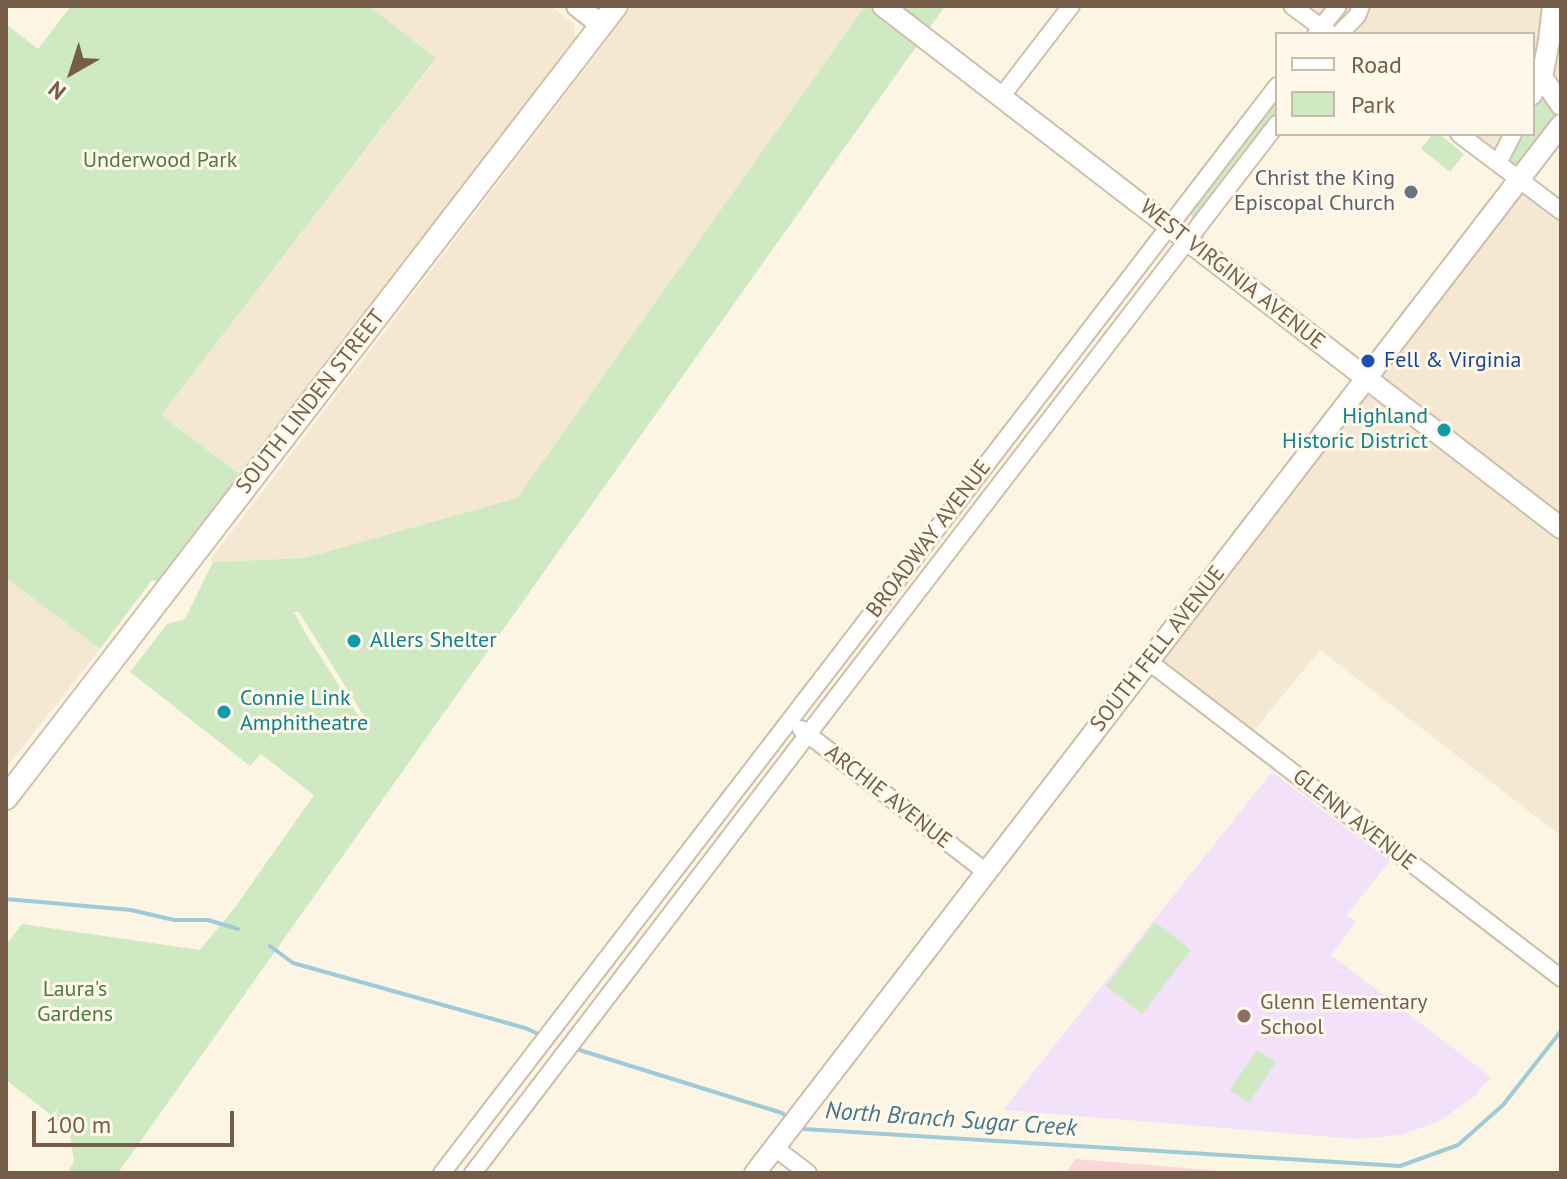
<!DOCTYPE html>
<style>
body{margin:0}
#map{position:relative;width:1567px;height:1179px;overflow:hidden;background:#fdf5e4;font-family:"PT Sans",sans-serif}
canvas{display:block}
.frame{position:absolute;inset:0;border:8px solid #765d49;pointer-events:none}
.legend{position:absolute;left:1275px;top:32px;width:260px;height:104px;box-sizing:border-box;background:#fff9eb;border:2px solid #c8bbaa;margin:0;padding:10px 14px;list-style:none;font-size:24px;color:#765d49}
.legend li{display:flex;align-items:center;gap:16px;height:40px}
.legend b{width:40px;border:2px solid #c8bbaa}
.north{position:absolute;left:32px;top:32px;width:80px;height:80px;-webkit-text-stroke:6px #fff9eb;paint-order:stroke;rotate:219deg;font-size:22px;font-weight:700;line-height:32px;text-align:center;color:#765d49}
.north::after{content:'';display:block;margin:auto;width:28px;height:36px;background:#765d49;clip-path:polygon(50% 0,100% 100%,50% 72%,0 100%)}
.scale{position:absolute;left:32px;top:1111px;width:202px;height:36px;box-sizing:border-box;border:4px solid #765d49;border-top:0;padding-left:10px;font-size:24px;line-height:28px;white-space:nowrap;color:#765d49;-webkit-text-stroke:6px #fff9eb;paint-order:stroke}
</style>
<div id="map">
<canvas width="1567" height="1179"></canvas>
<div class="frame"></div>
<ul class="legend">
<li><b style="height:10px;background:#fff"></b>Road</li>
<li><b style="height:22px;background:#cfeac3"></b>Park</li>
</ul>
<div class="north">N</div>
<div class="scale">100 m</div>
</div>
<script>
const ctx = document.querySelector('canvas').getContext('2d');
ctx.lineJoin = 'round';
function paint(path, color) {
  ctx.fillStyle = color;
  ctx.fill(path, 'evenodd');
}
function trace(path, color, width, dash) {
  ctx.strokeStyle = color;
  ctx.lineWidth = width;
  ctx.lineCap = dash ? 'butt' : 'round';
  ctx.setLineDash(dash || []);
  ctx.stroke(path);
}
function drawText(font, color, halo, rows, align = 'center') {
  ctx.font = font + ' "PT Sans",sans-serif';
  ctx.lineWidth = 6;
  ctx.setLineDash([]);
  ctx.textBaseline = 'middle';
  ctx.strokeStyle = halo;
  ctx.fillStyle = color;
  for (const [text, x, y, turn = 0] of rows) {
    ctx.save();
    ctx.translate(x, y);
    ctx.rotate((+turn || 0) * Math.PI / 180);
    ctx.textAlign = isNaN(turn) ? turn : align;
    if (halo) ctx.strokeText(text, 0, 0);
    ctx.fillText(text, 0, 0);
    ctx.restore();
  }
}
paint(new Path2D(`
 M369,6H550L573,23L575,28V38L242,476L161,415L436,59Z
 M633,6H865L517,498L304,558L213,562L210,560Z
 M1290,6H1561V128L1521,180L1561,210V836L1320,650L1248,738L1148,661L1520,181L1459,134H1533V34H1327Z
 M6,578L100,649L6,768Z`), '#f4e8d3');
paint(new Path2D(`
 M1272,772L1390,861L1347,915L1356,922L1331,955L1491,1077L1475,1096L1438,1122L1400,1135L1358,1139L1003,1110Z`), '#f2e1f9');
paint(new Path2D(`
 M1076,1159L1245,1173H1065Z`), '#fbd7d8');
paint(new Path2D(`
 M71,6H369L436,58L161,415L242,476L159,582L152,580L100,649L6,578V24L38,49Z
 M865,6H945L118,1173H67L74,1161L69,1129L6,1080V945L22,924L200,950L236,906L314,795L261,754L250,766L130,672L167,624L185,619L213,562L304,558L517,498ZM294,612H299L362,713L368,722L365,726L306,634Z
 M1544,98L1553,108L1555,121L1518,169L1508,162V159L1522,134H1533V112L1540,99Z
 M1277,99V120L1195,220L1190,215L1191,211Z
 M1432,134H1439L1464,154L1450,172L1421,149Z
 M1155,922L1191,950L1142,1014L1106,986Z
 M1257,1050L1276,1062L1249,1103L1230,1090Z`), '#cfeac3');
trace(new Path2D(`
 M6,899L131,910L174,920H208L238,929
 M270,946L293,963L525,1028L543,1036
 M573,1048L782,1113L789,1118
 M800,1126L804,1129L1400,1166L1458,1145L1503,1105L1561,1031`), '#9fcad8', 4);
const minor = new Path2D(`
 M1292,6L1330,34
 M1316,34L1338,6
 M1339,34L1357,16L1361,6
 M1533,96L1542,77
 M1001,97L1071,6
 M1459,134L1561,211
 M1498,163L1513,134
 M1148,661L1561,978
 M801,729L986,872
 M775,1148L808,1173
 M442,1173L1277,86
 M473,1173L815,725L1277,124`);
const tertiary = new Path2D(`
 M577,6L601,25
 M883,6L1561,528
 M1553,6L1549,41L1542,77L1561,105
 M755,1173L1561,125`);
const secondary = new Path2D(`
 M6,798L616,6`);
trace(minor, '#cebeab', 20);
trace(tertiary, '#cebeab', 24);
trace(secondary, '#d3c0ab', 26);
trace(minor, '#fff', 16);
trace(tertiary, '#fff', 20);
trace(secondary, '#fff', 22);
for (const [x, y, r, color] of [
 [1411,192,8,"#6b7280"],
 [1368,361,8,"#1a4fb4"],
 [1444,430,8,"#0f9aa8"],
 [354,641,8,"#0f9aa8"],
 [224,712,8,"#0f9aa8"],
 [1244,1016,8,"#8d6e63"]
]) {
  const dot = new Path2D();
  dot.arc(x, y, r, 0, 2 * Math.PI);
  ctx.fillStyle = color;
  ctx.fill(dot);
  trace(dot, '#fff9eb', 3);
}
drawText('22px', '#4d7c41', '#fff9eb', [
 ["Underwood Park",160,161],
 ["Laura's",75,990],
 ["Gardens",75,1015]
]);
drawText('22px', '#5b616d', '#fff9eb', [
 ["Christ the King",1395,179],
 ["Episcopal Church",1395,204]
], 'right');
drawText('22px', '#765d49', '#fff9eb', [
 ["WEST VIRGINIA AVENUE",1232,275,38],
 ["SOUTH LINDEN STREET",311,402,-52],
 ["BROADWAY AVENUE",929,539,-53],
 ["SOUTH FELL AVENUE",1158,649,-52],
 ["ARCHIE AVENUE",888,797,38],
 ["GLENN AVENUE",1354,820,38]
]);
drawText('22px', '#164399', '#fff9eb', [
 ["Fell & Virginia",1384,361]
], 'left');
drawText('22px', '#0d838f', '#fff9eb', [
 ["Highland",1428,417,"right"],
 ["Historic District",1428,442,"right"],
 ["Allers Shelter",370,641],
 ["Connie Link",240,699],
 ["Amphitheatre",240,724]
], 'left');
drawText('22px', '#785e54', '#fff9eb', [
 ["Glenn Elementary",1260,1003],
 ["School",1260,1028]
], 'left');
drawText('italic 24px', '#42778a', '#fff9eb', [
 ["North Branch Sugar Creek",951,1120,4]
]);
</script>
